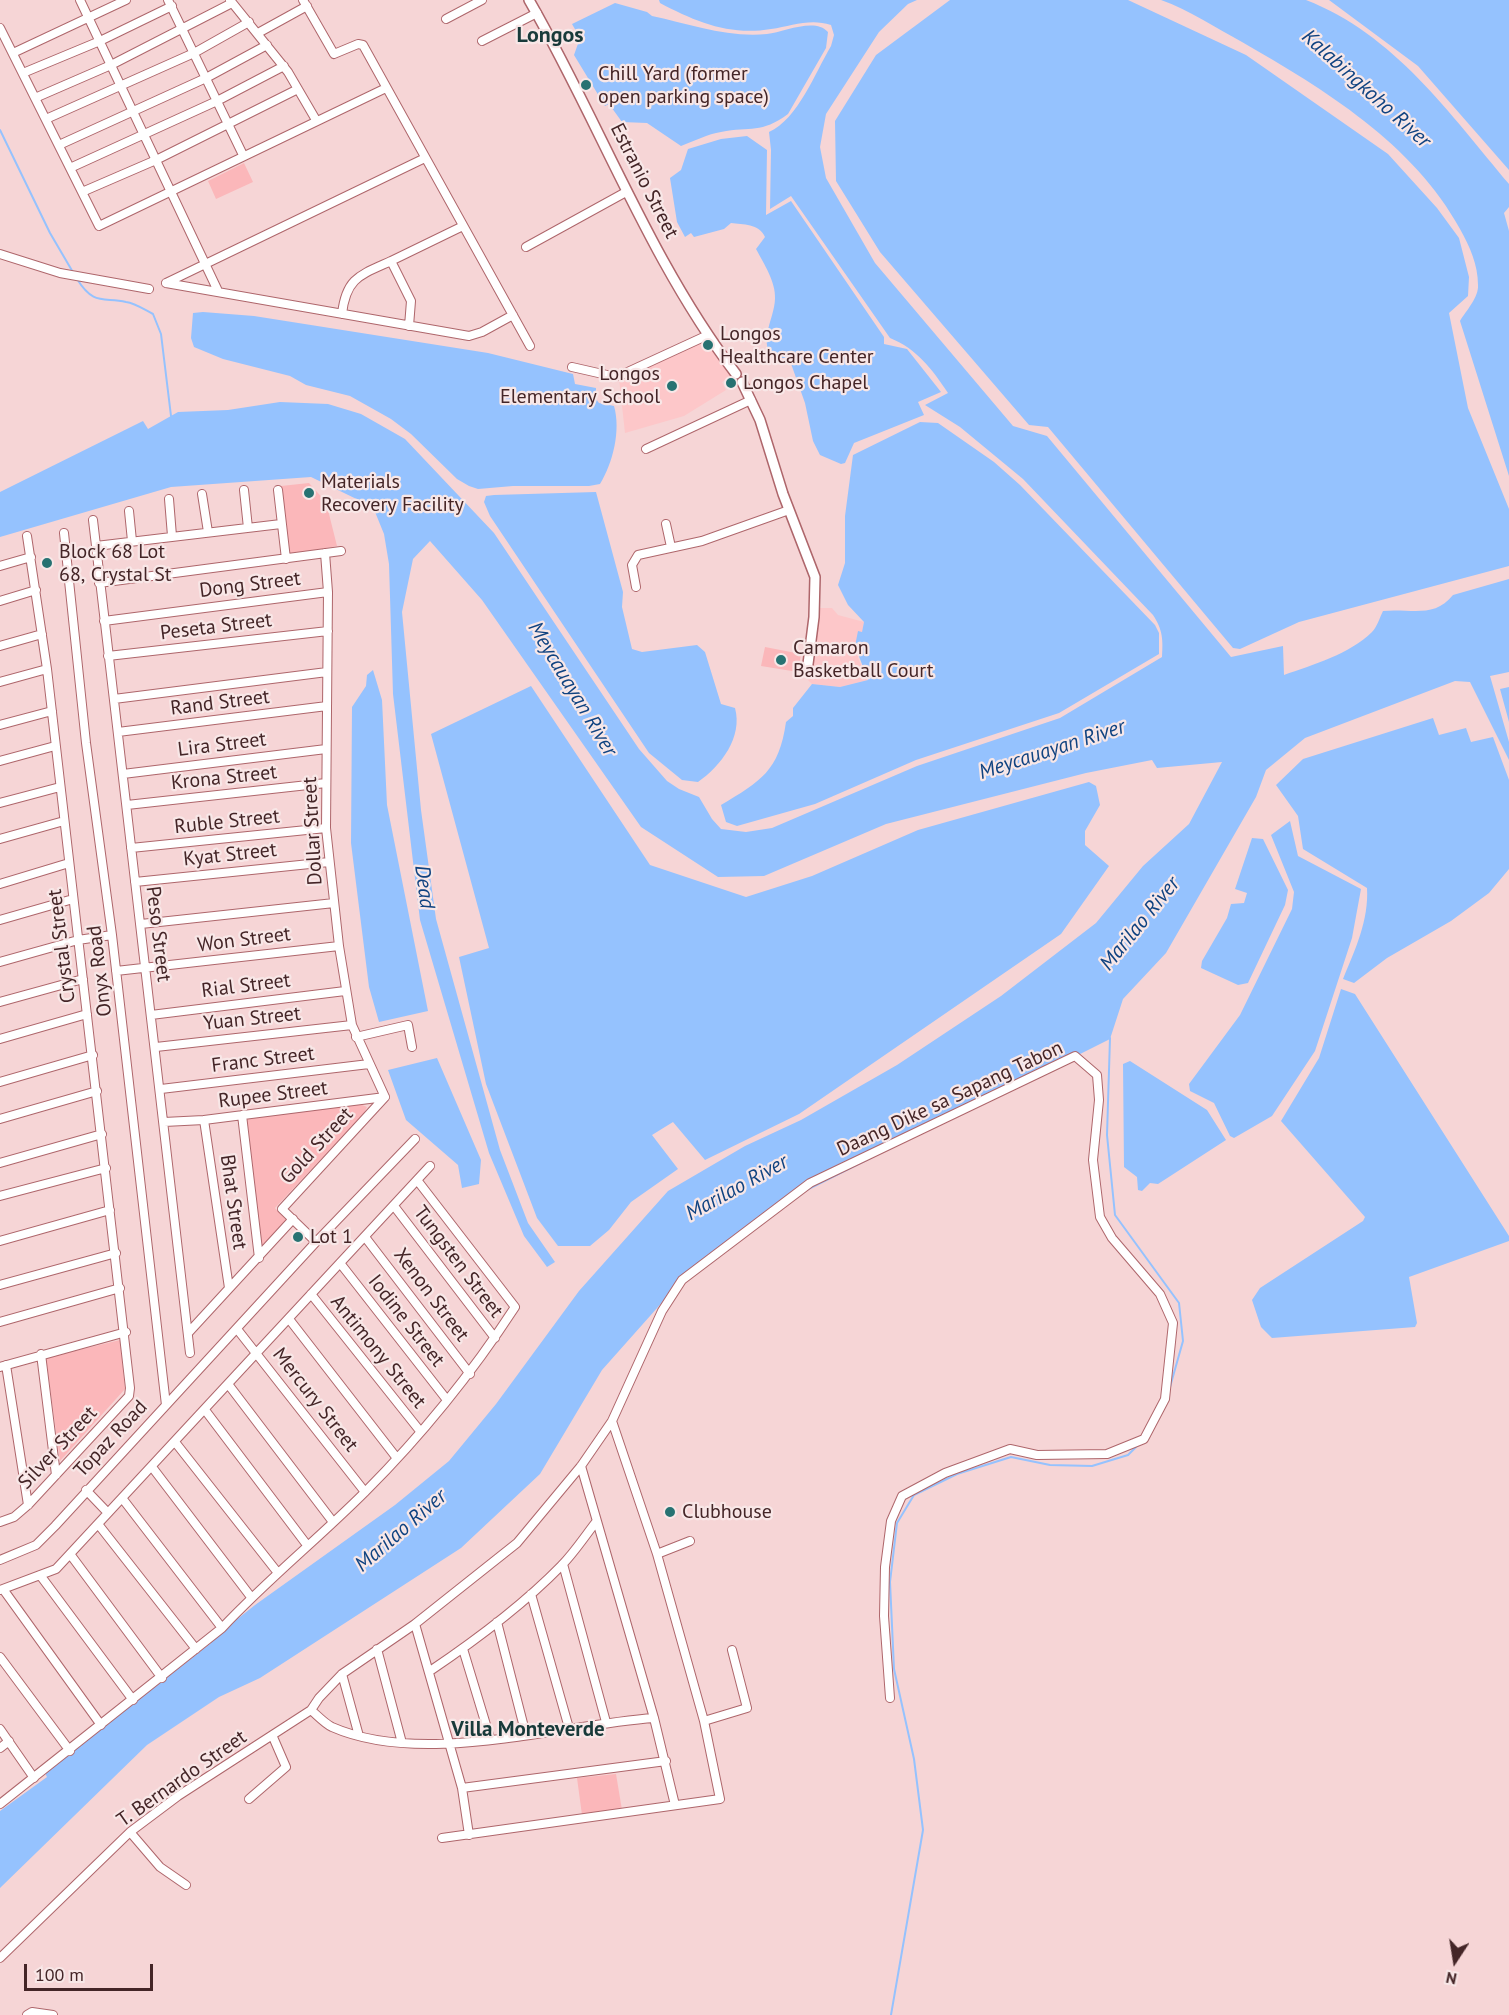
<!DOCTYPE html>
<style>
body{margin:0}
#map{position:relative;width:1509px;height:2015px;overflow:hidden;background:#f6d5d6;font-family:"PT Sans",sans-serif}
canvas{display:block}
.north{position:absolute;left:1425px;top:1931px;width:60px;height:60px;-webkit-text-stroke:4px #f8e7e7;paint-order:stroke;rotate:192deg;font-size:16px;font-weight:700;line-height:24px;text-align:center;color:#442527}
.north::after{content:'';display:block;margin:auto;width:21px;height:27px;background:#442527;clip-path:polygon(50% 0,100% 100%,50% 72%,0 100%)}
.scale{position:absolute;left:24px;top:1964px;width:129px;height:27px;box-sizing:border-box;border:3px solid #442527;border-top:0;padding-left:8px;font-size:18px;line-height:21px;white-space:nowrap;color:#442527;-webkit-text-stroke:4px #f8e7e7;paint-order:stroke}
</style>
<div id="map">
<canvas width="1509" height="2015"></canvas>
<div class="north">N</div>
<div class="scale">100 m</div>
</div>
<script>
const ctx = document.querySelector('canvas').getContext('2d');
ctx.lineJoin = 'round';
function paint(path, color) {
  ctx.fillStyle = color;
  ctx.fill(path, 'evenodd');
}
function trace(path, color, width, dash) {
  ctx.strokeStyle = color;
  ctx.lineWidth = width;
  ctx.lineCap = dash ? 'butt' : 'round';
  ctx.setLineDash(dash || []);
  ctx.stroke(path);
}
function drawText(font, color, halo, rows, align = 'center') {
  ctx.font = font + ' "PT Sans",sans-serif';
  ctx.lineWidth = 4.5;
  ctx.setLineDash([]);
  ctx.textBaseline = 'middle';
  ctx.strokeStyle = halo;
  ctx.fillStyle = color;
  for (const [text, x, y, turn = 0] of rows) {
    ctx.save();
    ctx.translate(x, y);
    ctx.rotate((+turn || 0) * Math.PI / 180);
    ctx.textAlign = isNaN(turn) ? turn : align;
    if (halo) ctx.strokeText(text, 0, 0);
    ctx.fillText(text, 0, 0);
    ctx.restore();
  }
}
paint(new Path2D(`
 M706,337L734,375L722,382L726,390L684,416L625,433L619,378Z
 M820,608H832L838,615L864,622L858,658L868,680L840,687L812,684L806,678L815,647Z`), '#fdc7c9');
paint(new Path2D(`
 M244,163L253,182L216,199L208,181Z
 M309,483L326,502L337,546L289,555L281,486Z
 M765,647L801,654L798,672L761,666Z
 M360,1104L367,1107L364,1113L275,1208L286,1220L262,1247L247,1118Z
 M120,1340L125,1389L60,1461L46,1358Z
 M616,1774L622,1810L582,1815L577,1778Z`), '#fbb7ba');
paint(new Path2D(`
 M659,0H917L908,4L879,32L826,114L820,147L826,178L875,263L1013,426L1047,436L1231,657L1283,646L1284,675C1312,665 1350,654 1372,632C1377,627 1380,617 1383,611C1410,608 1434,619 1453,595L1509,579V672L1490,676L1509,742V760L1470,682L1455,681L1305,738L1266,770L1256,797L1166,953L1123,999L1110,1039L779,1205L682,1280L602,1370L540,1474L461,1548L260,1678L219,1697L147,1745L0,1888V1811L47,1777L45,1773L211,1643V1640L255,1605L395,1505L449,1461L496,1404L579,1291L668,1191L745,1146L801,1120L897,1065L1001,996L1096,923L1143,866L1189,824L1222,762L1157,768L1152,760L1086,773L886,824L764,876L718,877L641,827L482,600L430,541L413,559L402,612L421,810L436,919L500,1150L528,1223L555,1262L547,1267L524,1236L489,1153L420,920L393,694L389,564L384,534L373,507L311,477L171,487L0,537V492L143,421L148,429L178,412L228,410L280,402L328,404L361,414L405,439L494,533L639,749L667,781L679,789L699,797L712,819L721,829L746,832L772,828L917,766L1060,718L1162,657C1163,640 1163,630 1153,615L1023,479L960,427L925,405L948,393C932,369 917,349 890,338L791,196L770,209L771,150L769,132C798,119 815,73 831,46L834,35L831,25C810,18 792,26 771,29C730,36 696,22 660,3Z
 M950,0H1128L1246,55L1388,154L1437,208L1459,238L1469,277L1468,296L1449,313L1468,408L1509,509V566L1299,622L1240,649L1233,648L1048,427L1029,425L880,252L836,181L835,121L876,55Z
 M1161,0H1306C1394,34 1450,114 1509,184V207L1504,213L1509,231V476L1460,321C1466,311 1479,297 1478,285C1478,265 1470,247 1460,229C1414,144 1324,89 1242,42C1216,28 1189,10 1161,0Z
 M1329,0H1509V170L1418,66Z
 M615,3L647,12L652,16C690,24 728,38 767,34C784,32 815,17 828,32L826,48L788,114C761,134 751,126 721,132C708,134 694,141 681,146L647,123L622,122L609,104L605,106L574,55L580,38L572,24Z
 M747,136L767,150L766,215L791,201L884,337V344L907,349L941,392L918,402L924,415L854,443L845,463L841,464L820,455L813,441L805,403L789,358H772C759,338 774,320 775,299C776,282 764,264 756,249L765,237C759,223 743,225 731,223L724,229L694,237L691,233L685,237L677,222L670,178L681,170L688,149L721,139Z
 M203,312L254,316L488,353L573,374L575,384L596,388V399L599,403L614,406C621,430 613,463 600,484L589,486H513L478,489L469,486L457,479L411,434L391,419L350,396L306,385L290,376L223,359L194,347L191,338L193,313Z
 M920,422L938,423L994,462L1020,485L1155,625L1159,633V654L1059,713L916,760L815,804L737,826L726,822L721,805C761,781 779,771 786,722L793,716V708L812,684L840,687L868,680L855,646L858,631L862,632L864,622L848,605L838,585L845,563V516L853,455Z
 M596,492L623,592L622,607L632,649L642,652L697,645L705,652L721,704L735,708C743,737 721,766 698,782L682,780L649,753L490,516L484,502L486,496L494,495Z
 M373,670L382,700L387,805L428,1011L379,1022L369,987L351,843L352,707L366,686L367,675Z
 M531,686L650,865L746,897L812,876L918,830L1089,782L1096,786L1100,805L1085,831V845L1109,866L1061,934L799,1114L705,1160L673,1122L652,1135L678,1169L631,1202L609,1230L590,1246H558L537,1218L486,1084L459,957L489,948L431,734Z
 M1509,687V722L1500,689Z
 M1433,718L1439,735L1466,728L1471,742L1493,737L1509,780V869L1489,893L1451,921L1387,958L1354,983L1343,979C1355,950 1369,920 1367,888L1303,849L1298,816L1276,785L1303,759Z
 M1290,821L1298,856L1361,889L1352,938L1315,1051L1272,1116L1234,1138L1230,1136L1214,1103L1190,1091L1189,1084L1240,1015L1292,909L1294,892L1271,835Z
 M1252,838L1263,839L1288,890L1285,905L1248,983L1238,985L1201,968L1202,961L1227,918L1231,904L1244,903L1247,893L1235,889Z
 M1341,989L1355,994L1509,1236V1241L1409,1277L1417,1323L1415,1327L1272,1338L1261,1327L1252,1300L1260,1288L1363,1221L1365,1217L1281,1121L1319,1058Z
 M437,1058L481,1160L479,1184L462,1188L458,1165L406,1120L388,1070Z
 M1130,1061L1207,1110L1226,1140L1158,1184L1150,1183L1142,1191L1138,1190L1137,1177L1124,1167L1123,1064Z`), '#95c2fe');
trace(new Path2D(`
 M0,130L50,233L74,274
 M77,279C94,306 103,297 126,302C135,303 145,310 153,314L161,334L171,416
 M1110,1038L1107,1135L1115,1215L1179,1303L1183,1341L1170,1387
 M891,2015L923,1830L914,1759L894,1669L890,1582L897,1523L914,1495L957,1474L1011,1457L1050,1465L1092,1466L1128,1455L1139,1444`), '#95c2fe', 2);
const minor = new Path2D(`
 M80,0L218,291
 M168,0L243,155
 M230,0L288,72L316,120
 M303,0L334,54L358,44L363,45L530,346
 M446,19L482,0
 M0,28L99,226L386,88
 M258,33L307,6
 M482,41L537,13
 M13,53L126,0
 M23,73L100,41L172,6
 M35,98L111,65L232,3
 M46,119L194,53L249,22
 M59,145L206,78L267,45
 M70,168L217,101L284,66
 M82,192L156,160L298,89
 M526,247L626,192
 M0,254L60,273L149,289
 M166,283L469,336L482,332L513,315
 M166,283L425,158
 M342,314C346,278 360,275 391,261
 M409,326L411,301L391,261L463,226
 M572,367L607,375L619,376L708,335
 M646,449L751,400
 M244,490L248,528
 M278,490L286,559
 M202,494L208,532
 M169,499L172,536
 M129,511L132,541
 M93,520L190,1353
 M666,524L671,547
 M64,533L86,743L112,935L166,1405
 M96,546L281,524
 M325,553L328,592L326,828L339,946L352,1025L385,1097
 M0,566L31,557
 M99,583L341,551
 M636,587L632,565L638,555L702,541L789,510
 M0,601L36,590
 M104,621L328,592
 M0,646L42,634
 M108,656L328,631
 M0,682L47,669
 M114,699L327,672
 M0,725L52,711
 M118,732L327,706
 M0,761L55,746
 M123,774L326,749
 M0,803L60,787
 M127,805L326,783
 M0,839L64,821
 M131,848L326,828
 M135,882L329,862
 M0,884L69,863
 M0,920L73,899
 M141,924L334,903
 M0,962L78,940L112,935
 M116,971L339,946
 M0,1002L83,979
 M151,1015L345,991
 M356,1037L408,1025L412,1047
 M0,1039L87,1014
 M156,1047L352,1025
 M0,1082L93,1055
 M161,1089L369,1064
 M242,1115L259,1258
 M0,1119L97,1091
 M204,1120L229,1288
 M164,1122L204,1120L385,1097
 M0,1163L102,1134
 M0,1196L106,1168
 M394,1206L495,1338
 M365,1237L470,1374
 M0,1241L110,1210
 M316,1242L282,1209L385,1097
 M340,1263L447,1400
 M0,1285L116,1253
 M311,1294L420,1431
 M289,1319L396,1457
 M0,1322L120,1288
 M237,1329L365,1492
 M189,1332L293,1219
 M41,1354L56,1475
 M6,1365L28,1505
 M0,1367L126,1332
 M228,1384L333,1522
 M205,1410L307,1545
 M175,1442L278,1573
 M581,1466L654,1718L675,1805
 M152,1467L251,1597
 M86,1490L108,1513
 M122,1498L222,1628
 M0,1522L14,1517L28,1505L129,1396L130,1388L47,669L27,536
 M98,1524L196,1649
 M70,1554L162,1678
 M657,1554L690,1541
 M0,1560L36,1545L55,1526L316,1242L415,1139
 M563,1564L606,1722
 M40,1575L133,1700
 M3,1589L101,1725
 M0,1590L56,1569L430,1166
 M531,1594L569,1728
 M497,1622L526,1735
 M415,1624L462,1788L469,1835
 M377,1649L402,1743
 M463,1649L490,1738
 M0,1657L70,1751
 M430,1671C476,1640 522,1606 561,1566C574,1553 585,1536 596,1522
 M342,1674L359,1736
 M311,1710C317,1715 324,1723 332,1727C423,1767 557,1725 654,1718
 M704,1721L747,1708L732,1650
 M0,1729L34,1778
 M0,1748L9,1741
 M462,1788L666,1761
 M249,1799L286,1767L273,1737
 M0,1804L222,1628C267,1580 318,1539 365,1492C421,1436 472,1373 515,1307L417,1180
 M130,1832L160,1867L186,1885
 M442,1838L720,1799L704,1721L657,1554L612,1421
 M0,1958L130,1832L178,1796L311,1710L319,1698L342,1674L415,1624L517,1543L581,1466L612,1421L662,1311L682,1280L810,1183L1075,1056L1097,1075L1099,1100L1093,1160L1100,1217L1112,1238L1160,1294L1173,1323L1165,1399L1144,1439L1107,1454L1037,1455L1010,1449L945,1473L902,1496L891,1521L885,1567L884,1616L890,1698
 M27,2015L32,2012L53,2015`);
const tertiary = new Path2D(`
 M529,0C600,123 649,260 736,374
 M742,382L760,420L783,494L815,577L814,617L808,664`);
trace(minor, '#ae666b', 10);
trace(tertiary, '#ae666b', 12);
trace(minor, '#fff', 8);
trace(tertiary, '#fff', 9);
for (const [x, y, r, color] of [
 [586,85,6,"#277272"],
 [708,345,6,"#277272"],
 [731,383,6,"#277272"],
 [672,386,6,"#277272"],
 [309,493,6,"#277272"],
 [47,563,6,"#277272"],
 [781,660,6,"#277272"],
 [298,1237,6,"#277272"],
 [670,1512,6,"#277272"]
]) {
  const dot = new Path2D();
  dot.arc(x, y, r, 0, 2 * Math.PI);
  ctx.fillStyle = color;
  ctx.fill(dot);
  trace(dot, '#f8e7e7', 2);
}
drawText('20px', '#442527', '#f8e7e7', [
 ["Chill Yard (former",598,74],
 ["open parking space)",598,97],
 ["Longos",720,334],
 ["Healthcare Center",720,357],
 ["Longos",660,374,"right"],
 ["Elementary School",660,397,"right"],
 ["Longos Chapel",743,383],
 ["Materials",321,482],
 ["Recovery Facility",321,505],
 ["Block 68 Lot",59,552],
 ["68, Crystal St",59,575],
 ["Camaron",793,648],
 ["Basketball Court",793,671],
 ["Lot 1",310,1237],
 ["Clubhouse",682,1512]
], 'left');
drawText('20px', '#442527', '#f8e7e7', [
 ["Estranio Street",644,181,63],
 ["Dong Street",250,585,-7],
 ["Peseta Street",216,627,-7],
 ["Rand Street",220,703,-7],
 ["Lira Street",222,745,-7],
 ["Krona Street",224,778,-6],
 ["Ruble Street",227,822,-6],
 ["Dollar Street",313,831,-93],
 ["Kyat Street",230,855,-6],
 ["Peso Street",158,934,83],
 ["Won Street",244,940,-7],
 ["Crystal Street",62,946,-97],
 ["Onyx Road",100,971,-97],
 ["Rial Street",246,986,-7],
 ["Yuan Street",252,1019,-6],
 ["Franc Street",263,1060,-7],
 ["Rupee Street",273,1095,-7],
 ["Daang Dike sa Sapang Tabon",950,1099,-25],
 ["Gold Street",317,1146,-47],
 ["Bhat Street",233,1202,82],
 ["Tungsten Street",458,1262,53],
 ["Xenon Street",431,1295,53],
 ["Iodine Street",406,1321,52],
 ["Antimony Street",378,1352,51],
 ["Mercury Street",315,1400,52],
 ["Topaz Road",111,1439,-47],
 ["Silver Street",58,1448,-47],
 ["T. Bernardo Street",182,1779,-35]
]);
drawText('italic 21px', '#104381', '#f8e7e7', [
 ["Kalabingkoho River",1366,89,42],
 ["Meycauayan River",572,689,59],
 ["Meycauayan River",1052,750,-18],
 ["Dead",424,887,83],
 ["Marilao River",1140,924,-51],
 ["Marilao River",737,1188,-29],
 ["Marilao River",401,1531,-41]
]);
drawText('bold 21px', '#183a3a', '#f8e7e7', [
 ["Villa Monteverde",528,1730]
]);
drawText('bold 22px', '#183a3a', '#f8e7e7', [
 ["Longos",550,36]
]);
</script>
